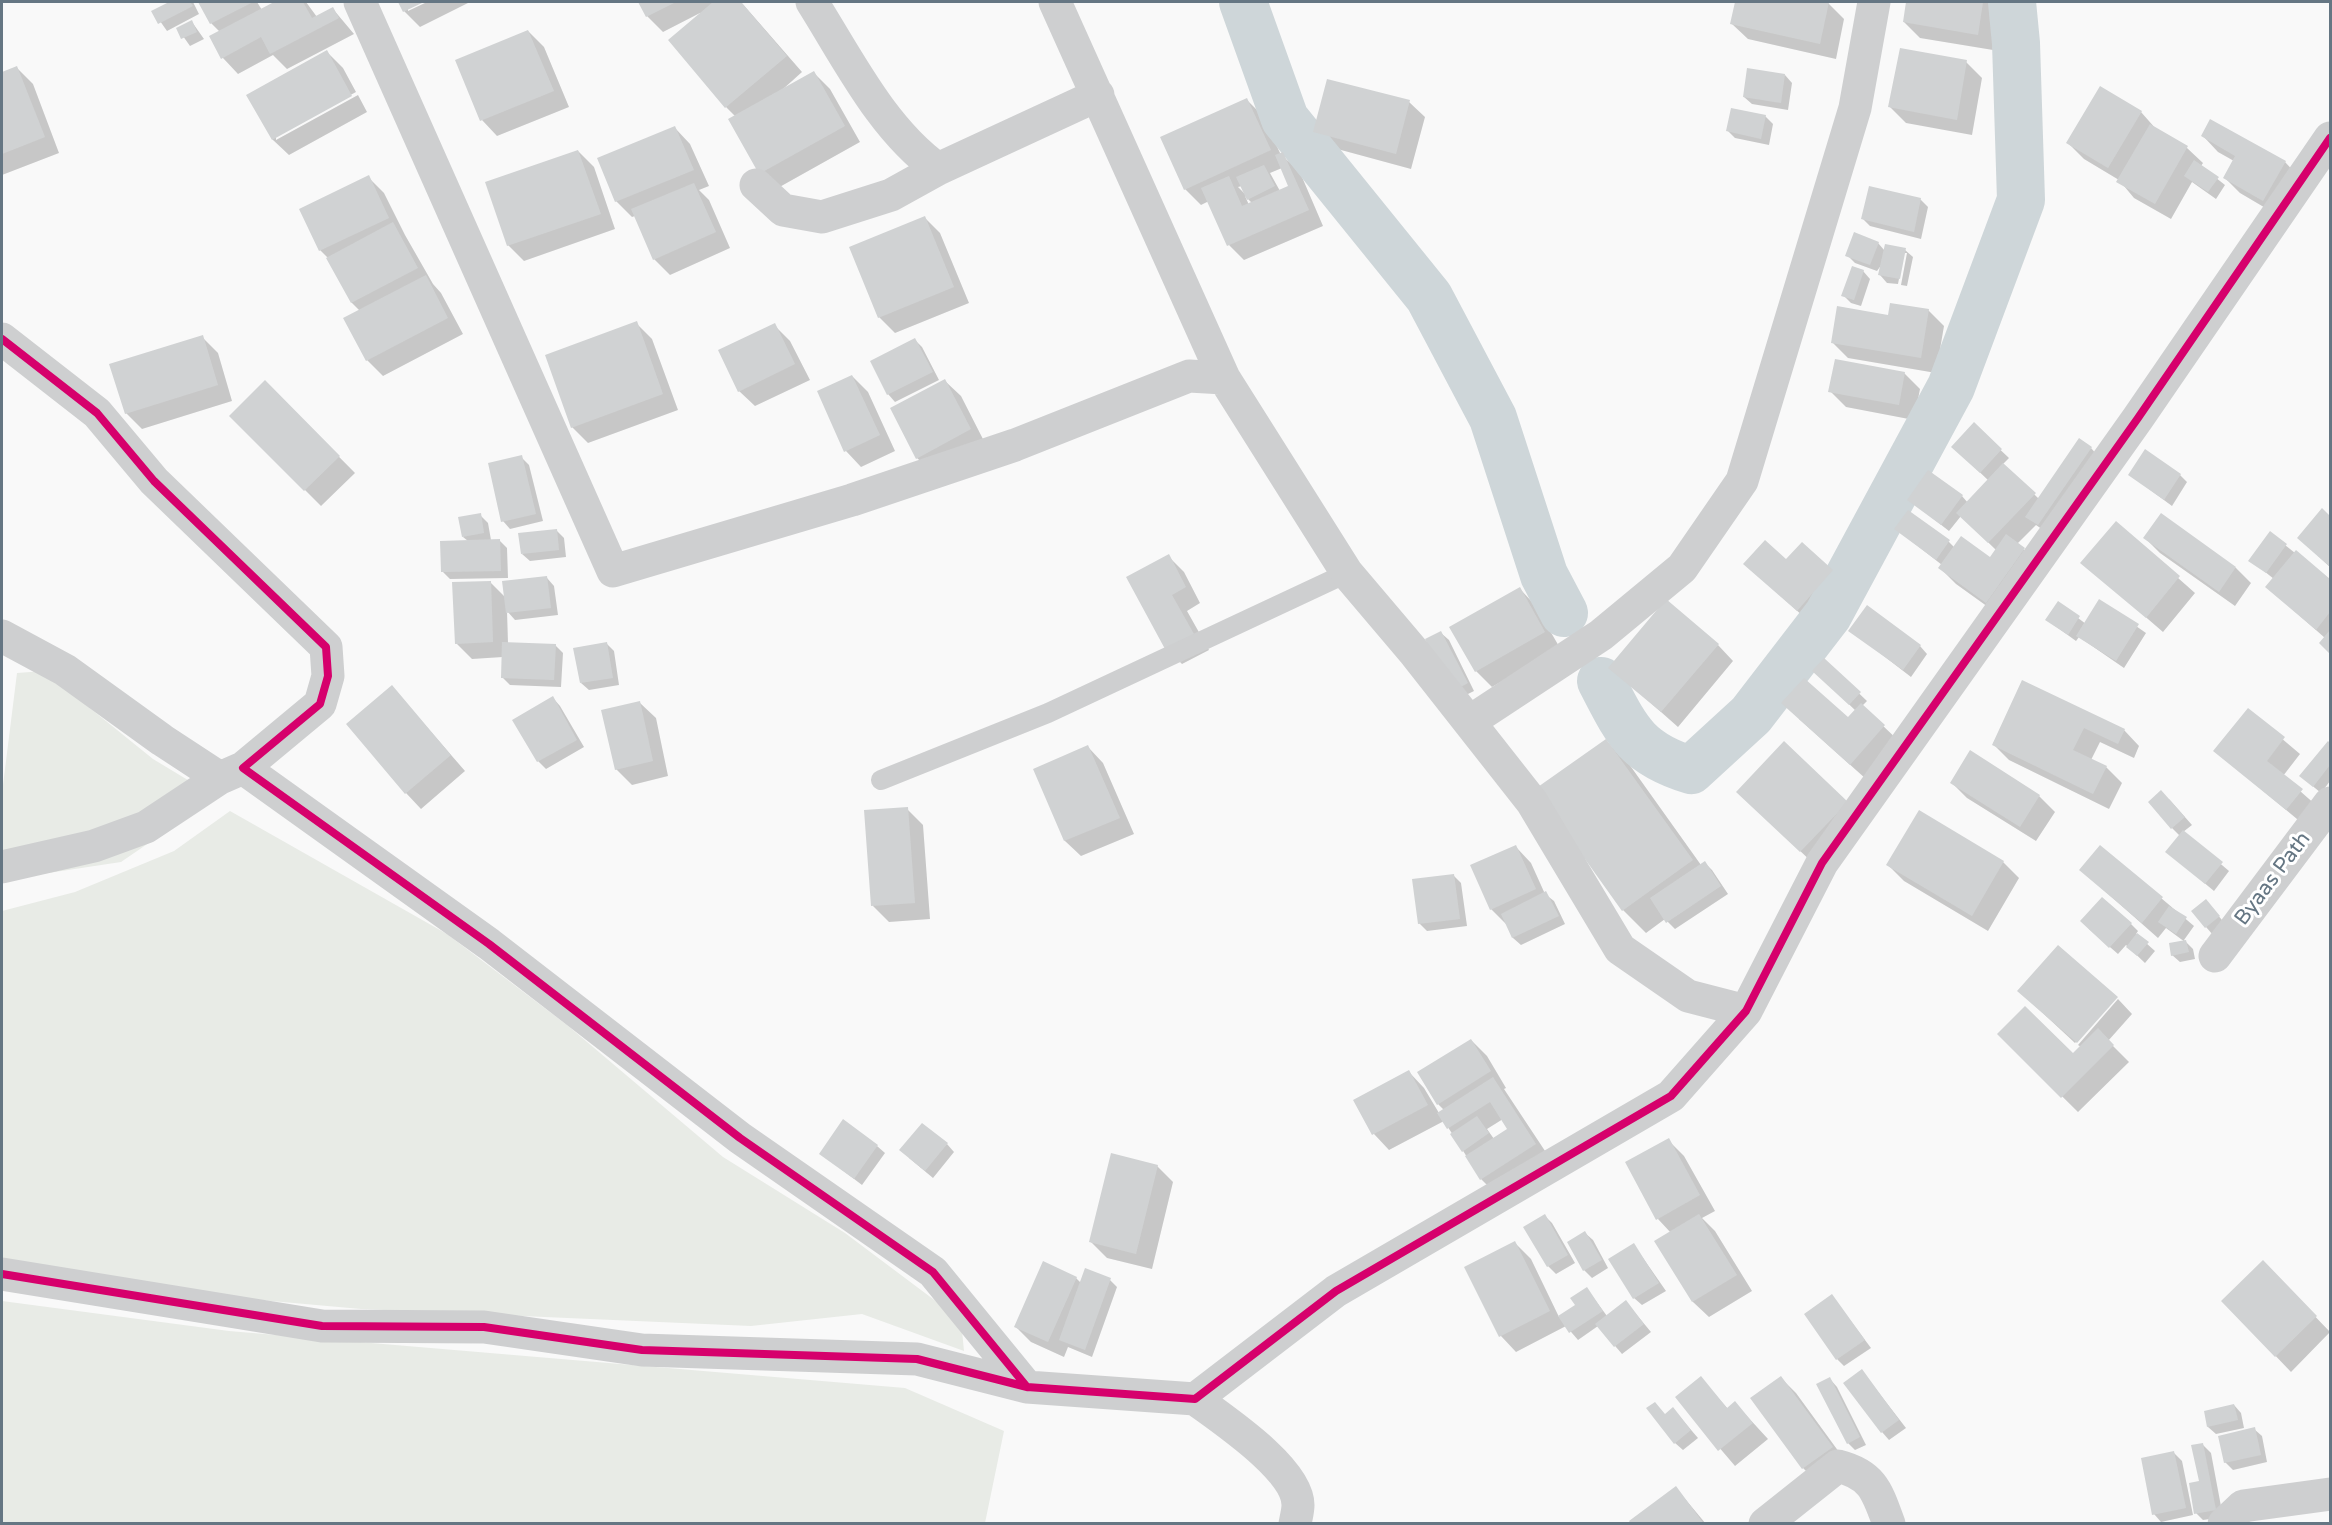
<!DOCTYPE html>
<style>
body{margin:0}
#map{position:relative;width:2332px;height:1525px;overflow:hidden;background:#f9f9f9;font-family:"Varela Round",sans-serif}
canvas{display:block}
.frame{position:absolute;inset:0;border:3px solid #657683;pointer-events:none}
</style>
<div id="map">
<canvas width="2332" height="1525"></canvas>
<div class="frame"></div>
</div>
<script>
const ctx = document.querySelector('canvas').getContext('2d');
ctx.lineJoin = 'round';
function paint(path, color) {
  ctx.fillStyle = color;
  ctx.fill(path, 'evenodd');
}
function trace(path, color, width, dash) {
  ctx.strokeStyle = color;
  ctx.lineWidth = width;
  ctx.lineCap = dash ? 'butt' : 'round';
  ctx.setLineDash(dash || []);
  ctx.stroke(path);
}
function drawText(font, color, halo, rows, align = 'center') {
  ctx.font = font + ' "Varela Round",sans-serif';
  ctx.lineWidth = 6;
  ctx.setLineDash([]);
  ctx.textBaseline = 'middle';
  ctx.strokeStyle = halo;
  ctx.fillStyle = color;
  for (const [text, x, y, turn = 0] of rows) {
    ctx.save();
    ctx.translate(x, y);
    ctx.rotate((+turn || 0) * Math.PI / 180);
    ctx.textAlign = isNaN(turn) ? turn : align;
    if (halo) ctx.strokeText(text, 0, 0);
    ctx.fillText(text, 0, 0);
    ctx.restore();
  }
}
paint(new Path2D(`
 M44,671L153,759L216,797L121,862L2,880V793L17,673Z
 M230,811L447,934L567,1025L723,1157L845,1233L961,1320L964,1351L862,1314L751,1326L361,1309L2,1277V911L75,892L174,851Z
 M2,1301L229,1331L905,1388L1004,1431L985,1523H2Z`), '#e8ebe6');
paint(new Path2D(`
 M173,2H193L199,14L167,31L153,11Z
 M200,2H257L262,10L277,2H306L317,17L333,9L354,34L287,69L273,55L238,74L223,58L211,36L220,32L211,23Z
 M399,2H421L408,8V11L427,2H470L420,27L404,11Z
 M640,2H741L802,72L782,90L814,73L830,89L860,142L776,189L760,173L735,116L726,107L700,13L663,32L647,16Z
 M1737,2L1828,3L1844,19L1836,59L1748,39L1732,24Z
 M1908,2H1998L2001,4L1993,50L1920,38L1904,22Z
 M192,22L204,39L190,46L178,29Z
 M528,31L544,47L569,107L497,136L482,120Z
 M327,52L343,68L356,92L276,136V140L358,95L367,112L289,155L273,140L248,95Z
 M1966,62L1982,78L1972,135L1906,123L1890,107Z
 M17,68L33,84L59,153L2,175V74Z
 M1785,75L1792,83L1788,110L1752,104L1744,97Z
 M2101,88L2141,112L2156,129L2187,148L2203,163L2201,166L2225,185L2216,199L2192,182L2171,219L2134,198L2119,180L2084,159L2068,143Z
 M1247,100L1262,115L1281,155L1299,170L1323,226L1244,260L1229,245L1209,201L1201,205L1185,189ZM1282,168L1290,187L1280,191L1270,173ZM1242,186L1246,195L1238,187ZM1245,196L1252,203L1249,205Z
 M1409,102L1425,117L1411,169L1330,147L1314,131Z
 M1765,116L1773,124L1769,145L1735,138L1728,131Z
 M675,128L690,144L709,186L699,190L709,200L730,248L670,275L654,259L635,216L632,217L616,201Z
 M2203,136L2285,162L2300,178L2279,216L2240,193L2225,178L2234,161L2218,152Z
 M578,151L594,167L615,229L524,261L508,245Z
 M368,177L384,193L405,235L433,284L441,293L463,334L383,376L367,360L360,311L352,303L328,258L320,250L301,209Z
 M1920,199L1928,207L1921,239L1870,226L1863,219Z
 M924,217L940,233L969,303L895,333L879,317Z
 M1878,243L1885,251L1905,250L1913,257L1907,286L1901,285L1907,253H1904L1898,284L1887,283L1880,275L1882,264L1877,271L1855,263L1847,255Z
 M1863,271L1870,279L1861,306L1851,303L1843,295Z
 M1928,310L1944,326L1936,373L1848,358L1833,343L1889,317Z
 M636,323L652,339L678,410L588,443L572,427Z
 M774,325L790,341L810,380L755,406L739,391Z
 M202,337L218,353L232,401L142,429L126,413Z
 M915,340L922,347L939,380L895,402L888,394Z
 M1904,373L1920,389L1914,420L1846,407L1830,391Z
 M852,376L868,392L895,451L861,467L846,451Z
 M945,381L961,396L986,445L933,473L917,458Z
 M265,382L355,473L321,506L231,416Z
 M1974,425L2009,458L2003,464L2039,499L2091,448L2098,456L2046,532L2036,525L2017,544L2040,564L2002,617L1956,584L1940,568L1942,565L1896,529L1949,542L1954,547L1990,559L1996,550L1961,516L1949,531L1909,500L1962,496L1968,503L1989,481L1953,447Z
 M521,457L529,465L543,521L510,529L503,521Z
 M2130,475H2180L2187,482L2172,506Z
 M2322,510L2330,518V567L2299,538Z
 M480,515L488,523L491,540H499L507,548L508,578L450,579L443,572L468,541L463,537Z
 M2116,523L2195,593L2163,632L2083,563Z
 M556,530L564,538L566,557L530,561L522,554Z
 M2270,533L2330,581V652L2321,643L2325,638L2267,587L2274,579L2250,560Z
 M2145,538L2236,568L2251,583L2235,606L2160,553Z
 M1802,544L1848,587L1814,626L1745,564L1787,561Z
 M1168,556L1184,572L1200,603L1187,611L1209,650L1182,664L1166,648Z
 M547,578L554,586L558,615L515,620L507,611L508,643L555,645L563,653L561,687L510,685L502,677L503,657L472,659L456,643L490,582L506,598Z
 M1520,589L1535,605L1560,648L1492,687L1476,671Z
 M2100,601L2146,633L2124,668L2079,637L2076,641L2047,620L2058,603L2086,624Z
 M1850,630L1920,646L1927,654L1911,677Z
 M1441,633L1449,640L1474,691L1460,698Z
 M606,643L614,651L619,685L589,690L581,683Z
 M1718,645L1733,661L1678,727L1610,667Z
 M1824,660L1867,701L1862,706L1900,742L1866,779L1799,719H1848L1856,711L1814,671Z
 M2023,682L2124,730L2139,746L2134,758L2100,742L2091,760L2106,767L2122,783L2109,809L2009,760L1993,744Z
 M392,687L465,771L421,809L406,793Z
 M553,698L560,706L584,747L546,769L538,761Z
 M640,703L656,718L668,776L632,785L616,769Z
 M2248,710L2300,754L2283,776L2317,806L2303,824L2215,751Z
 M1606,741L1629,764L1701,865L1705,863L1712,870L1728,894L1675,929L1665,919L1646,933L1623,910Z
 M2328,743L2330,745V781L2321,793L2309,783Z
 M1088,747L1103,763L1134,834L1081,856L1065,841L1035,770Z
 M1952,783L2039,796L2055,812L2036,841L1967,798Z
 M2169,799L2192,825L2183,832L2229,871L2214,891L2167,852L2180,836L2172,828Z
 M1847,803L1817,867L1754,807Z
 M907,809L923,825L930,919L889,922L873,906Z
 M1919,812L2003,862L2019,878L1988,931L1904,881L1888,865Z
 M1516,847L1531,863L1545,894L1554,901L1565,924L1521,945L1513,938L1507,925L1491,909Z
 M2101,847L2194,926L2184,940L2193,949L2195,959L2180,962L2172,955L2185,942L2166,928L2158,938L2081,870Z
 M1453,875L1461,883L1467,926L1427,931L1419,923Z
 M2213,909L2226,925L2213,935L2206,927Z
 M2131,924L2138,931L2136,934L2155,951L2145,963L2126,945L2118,954L2089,929Z
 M2019,991L2115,997L2075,1043Z
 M2118,999L2132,1014L2108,1041L2129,1062L2078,1112L1999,1034L2073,1056L2081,1047L2078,1045Z
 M1471,1040L1487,1056L1506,1088L1504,1089L1551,1160L1497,1195L1481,1179L1444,1121L1389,1150L1374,1134L1355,1101L1409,1072L1424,1088L1439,1113L1444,1110L1438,1104ZM1503,1119L1510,1129L1494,1139L1487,1129Z
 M1668,1140L1684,1156L1715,1211L1702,1218L1715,1231L1752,1291L1709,1317L1693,1302L1656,1242L1671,1233L1658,1219Z
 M947,1144L954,1152L933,1178L909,1158Z
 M877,1146L885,1153L862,1185L820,1153Z
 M1157,1166L1173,1182L1152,1269L1107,1258L1091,1242Z
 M1545,1216L1552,1223L1575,1263L1556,1274L1548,1266Z
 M1585,1233L1593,1240L1608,1268L1592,1278L1584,1270Z
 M1515,1243L1531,1259L1559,1317L1577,1305L1587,1289L1607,1316L1626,1302L1651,1332L1622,1354L1598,1326L1578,1340L1566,1326L1516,1352L1501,1336L1466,1268Z
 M1634,1245L1666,1291L1642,1305L1634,1298Z
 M2263,1262L2330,1332L2291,1372L2223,1301Z
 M1076,1278L1081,1283L1110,1280L1117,1287L1092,1357L1068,1347L1064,1357L1031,1342L1016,1327Z
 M1832,1296L1871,1348L1844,1366L1837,1359Z
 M1862,1371L1906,1428L1889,1440L1882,1432Z
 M1701,1378L1728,1409L1735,1403L1768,1439L1735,1466L1677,1398Z
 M1781,1378L1796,1393L1847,1463L1819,1484L1803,1468L1752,1398Z
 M1830,1379L1837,1387L1866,1445L1855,1450L1848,1443Z
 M2234,1405L2241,1413L2244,1428L2216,1434L2208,1427L2205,1412Z
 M1665,1415L1680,1417L1698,1438L1683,1450L1675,1443Z
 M2254,1429L2262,1436L2267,1462L2233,1470L2225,1462Z
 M2203,1445L2211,1453L2223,1517L2203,1520L2196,1513Z
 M2174,1453L2182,1461L2193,1515L2161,1522L2154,1514Z
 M1676,1488L1706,1524H1632Z`), '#0003');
trace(new Path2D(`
 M1243,2L1285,119L1429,297L1493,418L1544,575L1564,613
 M1601,681C1626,729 1635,753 1691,770L1751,715L1828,615L1951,387L2021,200L2016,43L2012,2`), '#ced6d9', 48);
paint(new Path2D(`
 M169,2H190L193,6L158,24L151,11Z
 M198,2H253L210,24Z
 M274,2H303L312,18L333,7L339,18L270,54L261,37L221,59L209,36Z
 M398,2H424L403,12Z
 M638,2H676L646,17Z
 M713,2H741L787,56L725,108L668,40Z
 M1735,2H1829L1820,44L1730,24Z
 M1906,2H1983L1978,35L1903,22Z
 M192,20L197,32L181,39L176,28Z
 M528,30L554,91L480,121L455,60Z
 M1900,48L1967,60L1957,120L1888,107Z
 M327,50L352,96L272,140L246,95Z
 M17,66L45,137L2,154V72Z
 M1747,68L1785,74L1781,103L1743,97Z
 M814,71L845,126L759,174L728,119Z
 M1327,79L1410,100L1396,154L1313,132Z
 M2100,86L2142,111L2108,168L2066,143Z
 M1247,98L1271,150L1184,190L1160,137Z
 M1731,108L1766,115L1761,139L1726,131Z
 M2210,119L2286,161L2263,201L2223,178L2235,156L2201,136Z
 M2150,124L2188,146L2155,204L2116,182Z
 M675,126L694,170L615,202L597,158Z
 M578,150L601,214L507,246L485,182Z
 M1283,152L1309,210L1227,246L1201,188L1229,176L1242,206L1288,186L1275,155Z
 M2194,160L2219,177L2208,192L2184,176Z
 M1264,165L1275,186L1247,200L1236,177Z
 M369,175L389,218L319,251L299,209Z
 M694,183L716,232L653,260L631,209Z
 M1869,186L1921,198L1914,232L1861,219Z
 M925,216L954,287L878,318L849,247Z
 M393,222L418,268L351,303L326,258Z
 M1854,232L1879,242L1870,265L1845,256Z
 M1885,244L1906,248L1900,279L1878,275Z
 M1852,266L1864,270L1854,300L1841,296Z
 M426,275L448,318L366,361L343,318Z
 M1890,303L1929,309L1921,358L1831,343L1837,306L1888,315Z
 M637,321L663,394L571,428L545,355Z
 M775,323L795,364L738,392L718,350Z
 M203,335L218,385L125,414L109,364Z
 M915,338L933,372L887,395L870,361Z
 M1835,359L1905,372L1899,405L1828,392Z
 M852,375L880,435L844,452L817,391Z
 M945,379L971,429L916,459L890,408Z
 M265,380L340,456L304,491L229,416Z
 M1974,422L2002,449L1980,473L1951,447Z
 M2079,438L2092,447L2038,525L2025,517Z
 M2145,449L2181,474L2164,500L2128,475Z
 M522,455L536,514L501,522L488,463Z
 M2003,463L2036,493L1988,543L1956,513Z
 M1928,470L1963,495L1941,525L1907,500Z
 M2322,508L2330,516V567L2297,538Z
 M1908,510L1950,540L1936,560L1894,529Z
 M481,513L484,533L462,537L458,517Z
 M2161,513L2236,567L2219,592L2143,538Z
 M2116,521L2180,576L2146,618L2080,563Z
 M557,529L559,550L521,554L518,533Z
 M2270,531L2287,544L2266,573L2248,561Z
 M2006,534L2025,548L1986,603L1938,568L1961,536L1990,557Z
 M500,539L501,571L441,572L440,541Z
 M1765,540L1786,559L1802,542L1833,570L1797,611L1743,564Z
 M2296,550L2330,579V612L2316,630L2265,587Z
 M1169,554L1186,587L1172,595L1194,634L1165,649L1126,577Z
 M547,576L551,608L506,613L502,581Z
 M491,581L493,642L455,644L452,582Z
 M1520,587L1545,632L1475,672L1449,627Z
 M1666,599L1719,644L1661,712L1608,668Z
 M2099,599L2139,624L2116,661L2076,636Z
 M2058,601L2080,616L2068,635L2045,620Z
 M1867,605L1921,645L1903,670L1848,631Z
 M2330,630V654L2319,643Z
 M1441,631L1468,683L1451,692L1425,639Z
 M502,642L556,644L554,680L501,678Z
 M607,642L613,678L580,683L573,648Z
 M1824,658L1861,692L1849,705L1812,671Z
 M1804,678L1848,717L1861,703L1885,725L1850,765L1781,703Z
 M2022,680L2125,729L2118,744L2084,728L2073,750L2107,766L2093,794L1992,745Z
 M392,685L451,755L405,794L346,724Z
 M553,696L577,740L537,762L512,720Z
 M640,701L653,761L615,770L601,710Z
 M2248,708L2285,737L2267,761L2303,789L2286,810L2213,751Z
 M1606,739L1693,860L1622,911L1535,789Z
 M1784,741L1848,802L1800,852L1736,792Z
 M2328,741L2330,743V765L2313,787L2299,776Z
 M1088,745L1120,818L1064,841L1033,769Z
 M1970,750L2040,795L2020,827L1950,783Z
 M2161,790L2185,817L2171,829L2148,802Z
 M908,807L915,903L871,906L864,810Z
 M1919,810L2004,861L1972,916L1886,865Z
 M2183,830L2223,862L2205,884L2165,852Z
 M1516,845L1536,889L1490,910L1470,865Z
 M2100,845L2163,897L2142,923L2079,870Z
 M1705,861L1721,886L1666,923L1650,898Z
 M1454,874L1460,919L1418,924L1412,879Z
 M1546,891L1559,916L1512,938L1501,914Z
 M2102,897L2132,923L2109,948L2080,921Z
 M2206,899L2220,916L2205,928L2191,911Z
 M2169,906L2187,917L2176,934L2158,922Z
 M2137,933L2149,942L2137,956L2126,947Z
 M2186,940L2189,952L2171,956L2169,943Z
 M2058,945L2118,997L2077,1043L2017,991Z
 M2025,1006L2073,1053L2098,1028L2114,1045L2061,1098L1997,1034Z
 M1471,1039L1491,1071L1437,1105L1417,1072Z
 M1409,1070L1428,1105L1372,1135L1353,1100Z
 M1493,1077L1536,1144L1480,1180L1465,1156L1507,1129L1490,1102L1447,1129L1437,1113Z
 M1477,1116L1489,1133L1462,1152L1450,1134Z
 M843,1119L878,1145L854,1179L819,1154Z
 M922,1123L948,1143L925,1171L899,1150Z
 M1669,1138L1700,1195L1656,1220L1625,1162Z
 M1111,1153L1158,1165L1136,1254L1089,1242Z
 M1545,1214L1568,1255L1547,1267L1523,1227Z
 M1699,1214L1737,1275L1692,1302L1654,1241Z
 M1585,1231L1602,1260L1583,1271L1567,1242Z
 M1515,1241L1550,1311L1499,1337L1464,1267Z
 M1634,1243L1659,1283L1633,1299L1608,1259Z
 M2263,1260L2317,1316L2275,1357L2221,1301Z
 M1043,1261L1077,1277L1048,1342L1014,1327Z
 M1085,1268L1111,1278L1085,1350L1059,1340Z
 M1587,1287L1603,1311L1569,1333L1558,1316L1575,1305L1570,1298Z
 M1832,1294L1865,1340L1836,1360L1804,1314Z
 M1626,1300L1644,1324L1614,1347L1595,1324Z
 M1862,1369L1899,1420L1881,1433L1843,1383Z
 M1701,1376L1727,1408L1735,1401L1753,1423L1718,1451L1675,1397Z
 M1781,1376L1833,1447L1802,1469L1750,1398Z
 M1830,1377L1860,1437L1847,1444L1816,1384Z
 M1655,1402L1665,1414L1673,1407L1691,1430L1674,1444L1646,1408Z
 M2234,1404L2238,1420L2207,1427L2204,1411Z
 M2255,1427L2261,1455L2224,1463L2218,1436Z
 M2203,1443L2216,1510L2194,1514L2189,1483L2199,1481L2191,1445Z
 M2174,1451L2186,1508L2152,1515L2141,1458Z
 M1676,1486L1704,1524H1631L1629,1521Z`), '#d0d2d3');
trace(new Path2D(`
 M881,780L1048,713L1347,573`), '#cecfd0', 20);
trace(new Path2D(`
 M360,2L613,571L852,500L1015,445L1189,376L1224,378
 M812,2C848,59 882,129 938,169
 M1055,2L1224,378L1347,573L1414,652L1532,802L1620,949L1688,996L1746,1011
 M756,185L783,210L822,217L891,195L938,169L1098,95
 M2,339L97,413L154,481L326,647L328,676L320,704L243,768L489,944L740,1138L933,1272L1027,1387
 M2,636L65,670L162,740L220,778L243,768
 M1469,722L1601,635L1682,568L1742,481L1855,108L1874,2
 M2,867L94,846L146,827L220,778
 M2215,956L2330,803
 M2,1274L322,1326L484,1327L642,1350L917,1359L1027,1387L1195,1399L1336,1291L1671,1096L1746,1011L1822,863L2138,418L2330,138
 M1195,1399C1222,1419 1298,1469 1298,1505C1298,1511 1296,1518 1295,1524
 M1765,1524L1838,1466C1873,1475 1877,1491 1889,1524
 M2224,1524L2243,1506L2330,1494`), '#cecfd0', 33);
trace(new Path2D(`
 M2,339L97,413L154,481L326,647L328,676L320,704L243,768L489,944L740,1138L933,1272L1027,1387
 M2,1274L322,1326L484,1327L642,1350L917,1359L1027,1387L1195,1399L1336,1291L1671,1096L1746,1011L1822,863L2138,418L2330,138`), '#d6006c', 8);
drawText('21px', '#657683', '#fff', [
 ["Byaas Path",2273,879,-53]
]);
</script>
